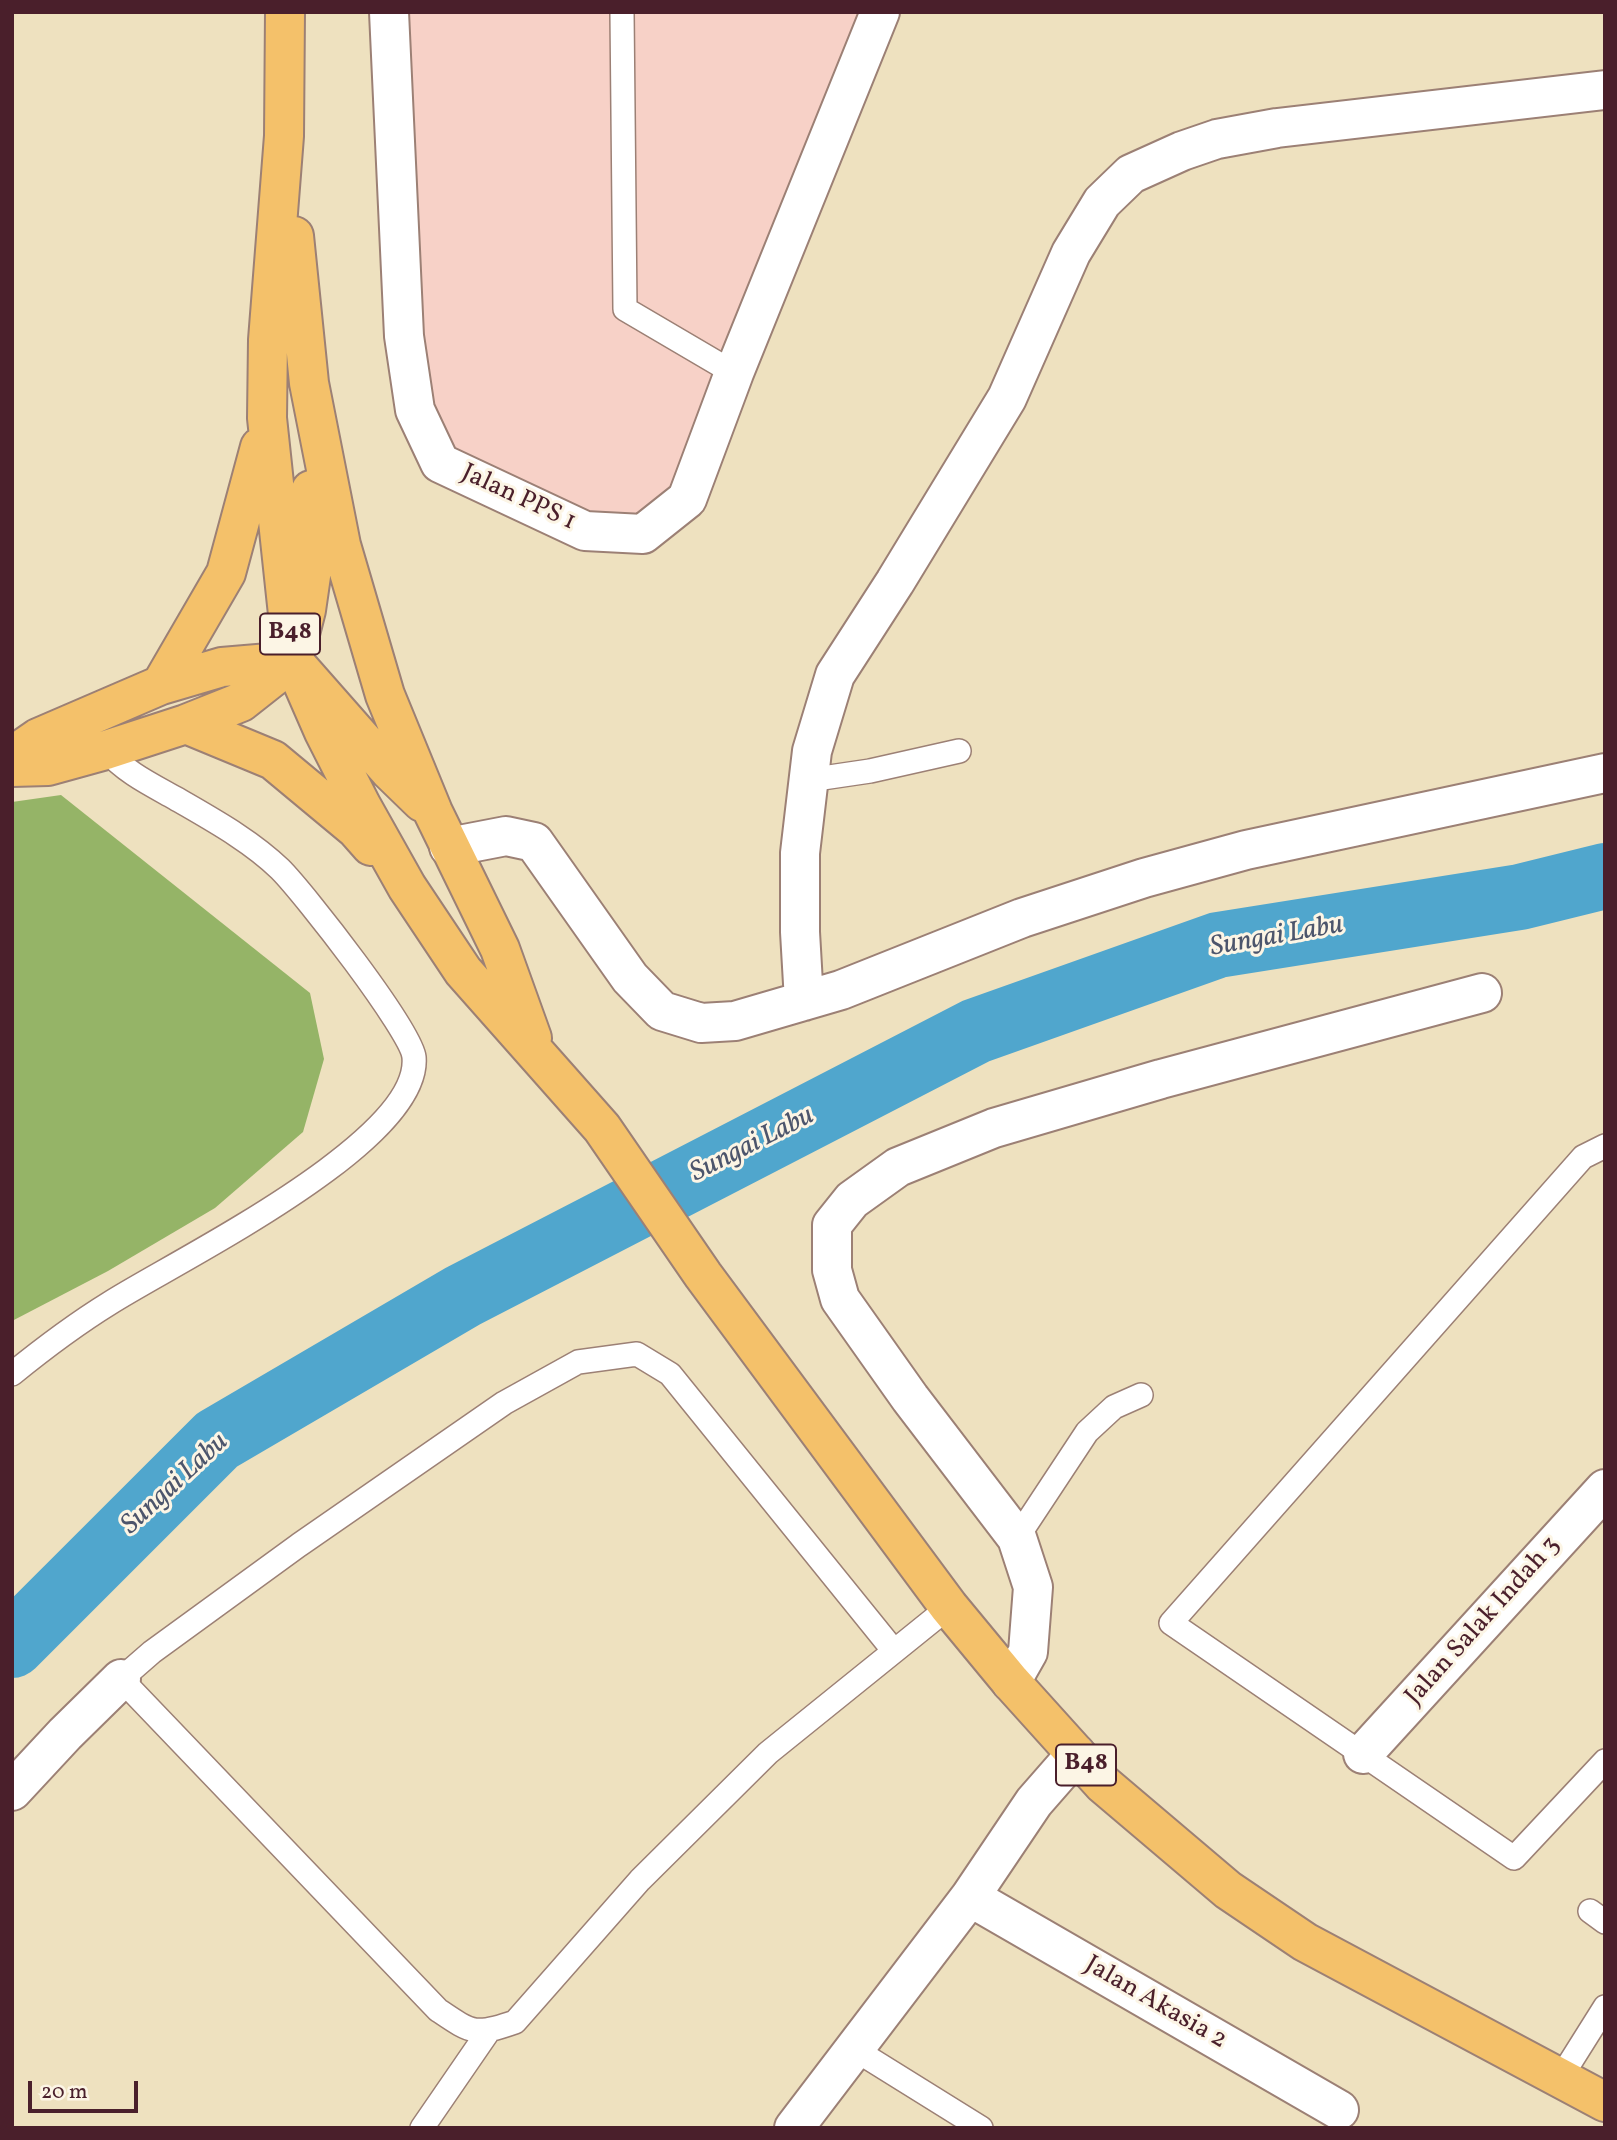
<!DOCTYPE html>
<style>
body{margin:0}
#map{position:relative;width:1617px;height:2140px;overflow:hidden;background:#eee1bf;font-family:Vollkorn,serif}
canvas{display:block}
.frame{position:absolute;inset:0;border:14px solid #4a1f2b;pointer-events:none}
.scale{position:absolute;left:28px;top:2081px;width:110px;height:32px;box-sizing:border-box;border:4px solid #4a1f2b;border-top:0;padding-left:9px;font-size:21px;line-height:24px;white-space:nowrap;color:#4a1f2b;-webkit-text-stroke:5px #fcf5e5;paint-order:stroke}
</style>
<div id="map">
<canvas width="1617" height="2140"></canvas>
<div class="frame"></div>
<div class="scale">20 m</div>
</div>
<script>
const ctx = document.querySelector('canvas').getContext('2d');
ctx.lineJoin = 'round';
function paint(path, color) {
  ctx.fillStyle = color;
  ctx.fill(path, 'evenodd');
}
function trace(path, color, width, dash) {
  ctx.strokeStyle = color;
  ctx.lineWidth = width;
  ctx.lineCap = dash ? 'butt' : 'round';
  ctx.setLineDash(dash || []);
  ctx.stroke(path);
}
function drawText(font, color, halo, rows, align = 'center') {
  ctx.font = font + ' Vollkorn,serif';
  ctx.lineWidth = 6;
  ctx.setLineDash([]);
  ctx.textBaseline = 'middle';
  ctx.strokeStyle = halo;
  ctx.fillStyle = color;
  for (const [text, x, y, turn = 0] of rows) {
    ctx.save();
    ctx.translate(x, y);
    ctx.rotate((+turn || 0) * Math.PI / 180);
    ctx.textAlign = isNaN(turn) ? turn : align;
    if (halo) ctx.strokeText(text, 0, 0);
    ctx.fillText(text, 0, 0);
    ctx.restore();
  }
}
paint(new Path2D(`
 M401,12H864L675,489L639,521L592,517L453,452L425,403Z`), '#f7d1c7');
paint(new Path2D(`
 M61,795L310,993L324,1059L303,1132L215,1208L108,1271L12,1321V802Z`), '#95b467');
trace(new Path2D(`
 M12,1645L217,1440L463,1296L976,1031L1218,945L1520,897L1605,876`), '#50a6cd', 66);
const lane = new Path2D(`
 M622,12L625,309L734,373
 M809,780L870,771L959,751
 M1605,1146L1583,1157L1171,1623L1514,1858L1605,1761
 M12,1374C44,1348 76,1324 110,1303C174,1262 422,1142 414,1057C411,1030 304,893 280,869C250,840 211,819 175,798C150,784 125,772 106,750
 M1017,1538L1087,1432L1114,1407L1141,1395
 M894,1651L670,1374L637,1354L578,1362L504,1403L299,1545L152,1652L121,1679L438,2010C472,2033 475,2036 515,2022L640,1880L768,1753L949,1607
 M1590,1911L1605,1922
 M854,2049L981,2128
 M1561,2077L1605,2007
 M422,2128L488,2032`);
const street = new Path2D(`
 M389,12L404,336L415,410L440,463L585,531L643,534L687,499L734,373L880,12
 M449,847L506,836L534,842L630,978L662,1011L701,1023L735,1021L841,990L1022,918L1144,878L1246,850L1605,773
 M804,1001L800,932V853L812,751L835,675L895,582L1007,398L1071,253L1102,202L1131,174L1182,151L1217,139L1277,128L1605,90
 M1011,1682L1028,1652L1033,1587L1017,1538L910,1398L840,1299L832,1270V1225L852,1200L898,1167L994,1128L1161,1079L1482,993
 M1363,1754L1605,1489
 M12,1791L65,1734L121,1679
 M970,1897L1339,2110
 M794,2128L970,1897L1034,1802L1076,1754`);
const primary = new Path2D(`
 M285,12L284,136L268,340L267,418L293,661L324,732L361,805L407,887L463,971L602,1128L703,1275L949,1607L1011,1682L1103,1784L1228,1890L1305,1942L1605,2102
 M294,236L309,383L341,545L385,695L433,812L500,949L532,1038
 M161,685L226,573L260,447
 M186,724L273,760L356,829L371,846
 M12,756L38,738L161,685L222,667L293,661L389,770L422,802
 M12,767L48,766L106,750L186,724L241,702L293,661L306,610L313,562L311,490`);
trace(lane, '#9c8075', 26);
trace(street, '#9c8075', 42);
trace(primary, '#9c8075', 42);
trace(lane, '#fff', 23);
trace(street, '#fff', 38);
trace(primary, '#f4c16a', 38);
for (const [x, y, w] of [
 [290,634,60],
 [1086,1765,60]
]) {
  const box = new Path2D();
  box.roundRect(x - w / 2, y - 20.5, w, 41, 5);
  ctx.fillStyle = '#fcf5e5';
  ctx.fill(box);
  trace(box, '#4a1f2b', 2);
}
drawText('bold 24px', '#4a1f2b', null, [
 ["B48",290,634],
 ["B48",1086,1765]
]);
drawText('26px', '#4a1f2b', '#fcf5e5', [
 ["Jalan PPS 1",518,499,25],
 ["Jalan Salak Indah 3",1484,1622,-48],
 ["Jalan Akasia 2",1155,2004,30]
]);
drawText('italic 28px', '#4c556c', '#fcf5e5', [
 ["Sungai Labu",1277,938,-10],
 ["Sungai Labu",753,1146,-27],
 ["Sungai Labu",176,1485,-43]
]);
</script>
